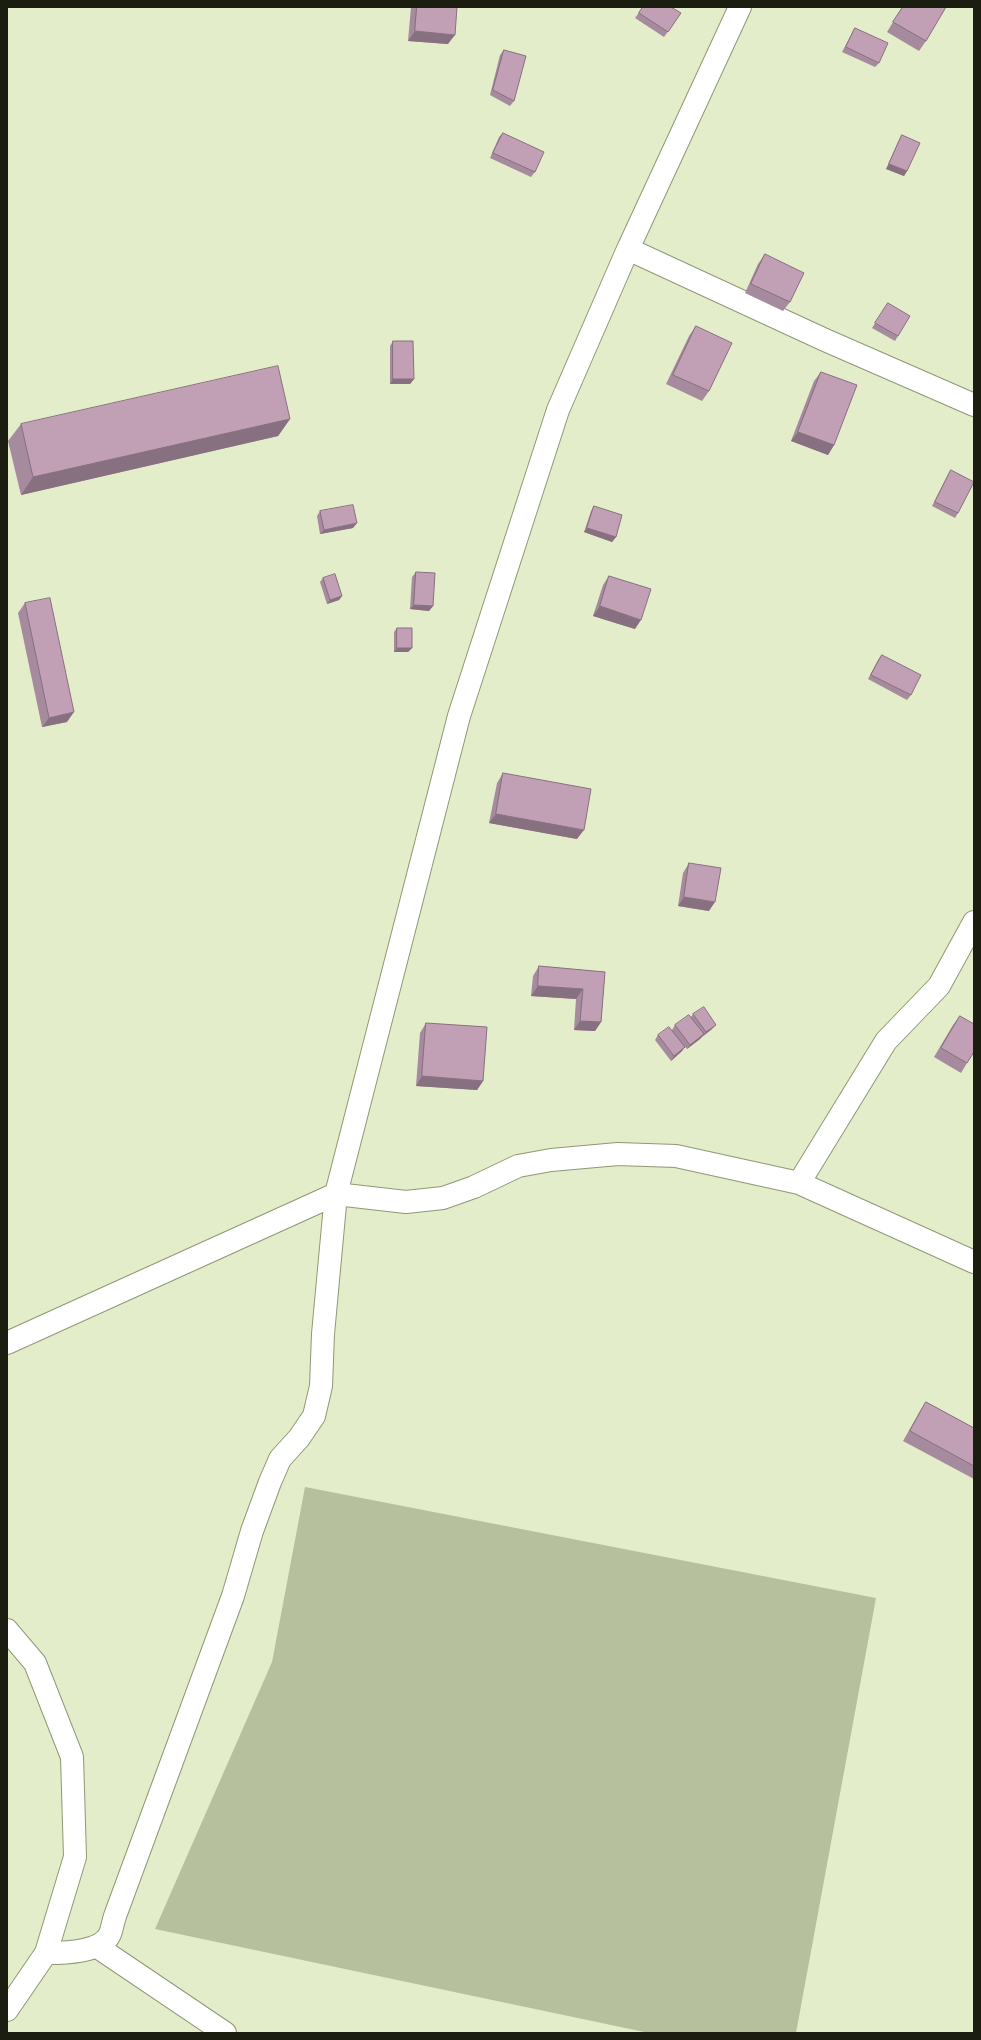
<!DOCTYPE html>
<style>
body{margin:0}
#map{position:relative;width:981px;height:2040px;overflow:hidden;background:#e4edc9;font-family:Poppins,sans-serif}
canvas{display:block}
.frame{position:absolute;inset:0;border:8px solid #1a1d10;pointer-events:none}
</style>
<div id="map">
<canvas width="981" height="2040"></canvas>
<div class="frame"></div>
</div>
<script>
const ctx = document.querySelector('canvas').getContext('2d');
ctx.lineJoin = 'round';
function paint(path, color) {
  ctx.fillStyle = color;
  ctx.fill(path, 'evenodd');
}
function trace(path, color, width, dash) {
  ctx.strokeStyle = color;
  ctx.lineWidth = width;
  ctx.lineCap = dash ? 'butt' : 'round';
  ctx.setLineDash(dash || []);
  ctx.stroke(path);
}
paint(new Path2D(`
 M305,1487L876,1598L796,2033H649L155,1929L272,1662Z`), '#b7c09c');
const minor = new Path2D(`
 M628,249L825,340L974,405
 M799,1183L886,1041L939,986L974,922
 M7,1343L336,1194L406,1202L443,1198L474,1187L518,1166L551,1160L618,1154L676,1156L799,1183L974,1262
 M96,1946L225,2033
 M46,1953C63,1953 101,1953 110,1934C112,1929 113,1922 115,1916L233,1596L252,1531L270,1482L280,1459L299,1438L314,1416L321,1386L323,1334L336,1194L459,716L558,410L628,249L740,7`);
const tertiary = new Path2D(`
 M7,1630L35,1663L72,1757L75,1857L46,1953L7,2010`);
trace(minor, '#8f9875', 24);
trace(tertiary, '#8f9875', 24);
trace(minor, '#fff', 22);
trace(tertiary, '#fff', 22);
paint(new Path2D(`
 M411,7H457L448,44L408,41Z
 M643,7L681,13L664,37L635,18Z
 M902,7H946L926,41L919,51L887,32Z
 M855,28L879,63L875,67L842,52L852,33Z
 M504,50L514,101L510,106L490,95L500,55Z
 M503,133L535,172L531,177L490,158L499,137Z
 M902,135L907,171L904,176L886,169L899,140Z
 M765,254L790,302L783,311L745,293L758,264Z
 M888,303L898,336L895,341L872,328Z
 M696,326L709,391L702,401L666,384L689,336Z
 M393,341L414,379L410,384H390V346Z
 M821,372L834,445L828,455L791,441L814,381Z
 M290,419L278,436L21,495L8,441L21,424Z
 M951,470L958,513L955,518L932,506L948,475Z
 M594,506L616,537L612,542L584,532L591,511Z
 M320,511L353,528L320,534L317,516Z
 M416,572L433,606L429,611L410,609L412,577Z
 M609,576L635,629L593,616L603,585Z
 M323,578L342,596L339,600L327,604L320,582Z
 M25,603L67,722L42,727L18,613Z
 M397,628L412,648L408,652H394V632Z
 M882,655L911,695L907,700L868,679L878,660Z
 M503,773L577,839L489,823L497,783Z
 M689,863L709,911L678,906L683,873Z
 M539,966L605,972L601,1022L595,1031L574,1030L576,999L531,996L533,976Z
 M693,1014L712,1029L702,1037L700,1039L687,1049L685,1047L682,1051L671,1061L655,1040L658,1035L672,1030L675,1025L691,1017Z
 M960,1016L967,1063L961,1073L934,1057L953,1025Z
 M426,1023L483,1081L477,1090L416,1086L420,1033Z
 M926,1402L974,1428V1479L903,1441L920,1411Z`), '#a68a9d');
paint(new Path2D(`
 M415,31L455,35L448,44L408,41Z
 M889,164L907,171L904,176L886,169Z
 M393,379H414L410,384H390Z
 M290,419L278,436L21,495L33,477Z
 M798,432L834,445L828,455L791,441Z
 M357,523L353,528L320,534L324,530Z
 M587,528L616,537L612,542L584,532Z
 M342,596L339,600L327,604L330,600Z
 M414,605L433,606L429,611L410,609Z
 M600,606L641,620L635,629L593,616Z
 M397,648H412L408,652H394Z
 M74,712L67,722L42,727L49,718Z
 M496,814L584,830L577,839L489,823Z
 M684,897L715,902L709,911L678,906Z
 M538,986L583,989L576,999L531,996Z
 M580,1021L601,1022L595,1031L574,1030Z
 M716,1025L712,1029L702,1037L706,1032Z
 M704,1034L700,1039L687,1049L690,1045Z
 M685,1047L682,1051L671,1061L674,1056Z
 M422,1076L483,1081L477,1090L416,1086Z`), '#87707f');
const building = new Path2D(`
 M417,7H457L455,35L415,31Z
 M643,7H671L681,13L668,32L639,13Z
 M903,7H946L926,41L893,22Z
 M855,28L888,43L879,63L846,47Z
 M504,50L526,56L514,101L493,90Z
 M503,133L544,152L535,172L493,153Z
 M902,135L920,143L907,171L889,164Z
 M765,254L804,273L790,302L751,284Z
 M888,303L910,316L898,336L875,323Z
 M696,326L732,343L709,391L673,375Z
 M393,341H413L414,379H393Z
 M278,366L290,419L33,477L21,424Z
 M821,372L857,385L834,445L798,432Z
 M951,470L974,482L958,513L935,502Z
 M353,505L357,523L324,530L320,511Z
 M594,506L622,515L616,537L587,528Z
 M416,572L435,573L433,606L414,605Z
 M335,574L342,596L330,600L323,578Z
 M609,576L651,589L641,620L600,606Z
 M50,598L74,712L49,718L25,603Z
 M397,628H412V648H397Z
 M882,655L921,675L911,695L871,675Z
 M503,773L591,789L584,830L496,814Z
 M689,863L721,868L715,902L684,897Z
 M539,966L605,972L601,1022L580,1021L583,989L538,986Z
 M704,1007L716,1025L706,1032L693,1014Z
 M689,1015L704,1034L690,1045L675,1025Z
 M960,1016L974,1024V1052L967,1063L941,1048Z
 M426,1023L487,1027L483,1081L422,1076Z
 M669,1027L685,1047L674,1056L658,1035Z
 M926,1402L974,1428V1466L910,1431Z`);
paint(building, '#c1a0b6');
trace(building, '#87707f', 1);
</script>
